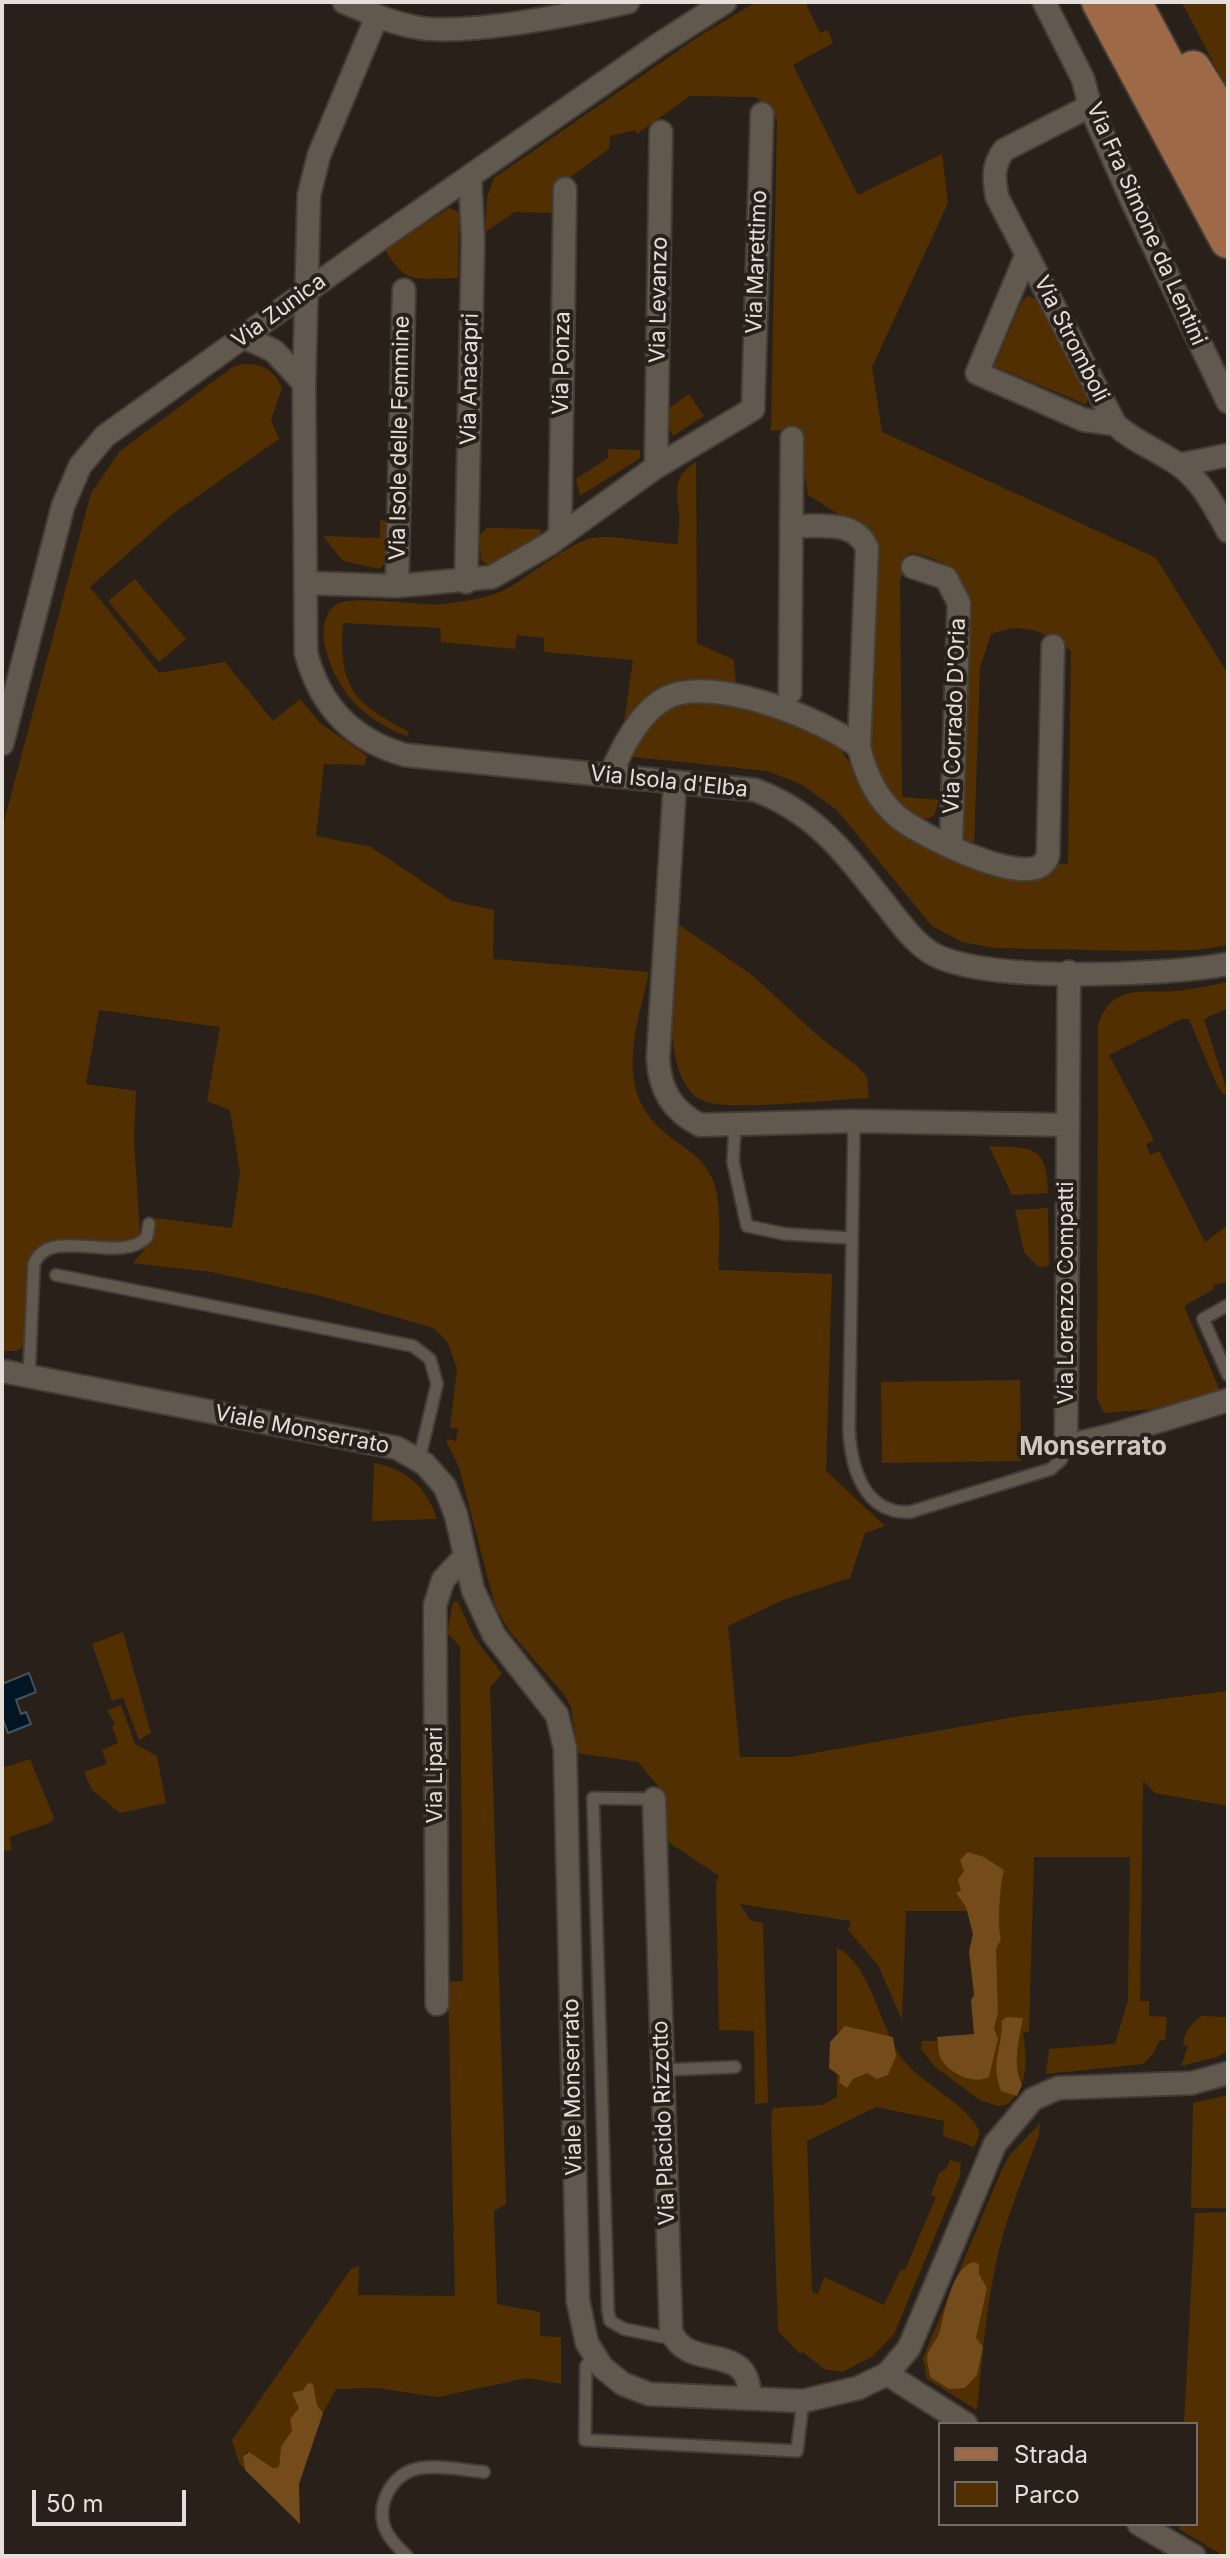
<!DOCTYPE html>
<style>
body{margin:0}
#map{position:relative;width:1230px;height:2558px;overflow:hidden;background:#292119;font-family:Inter,sans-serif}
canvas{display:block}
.frame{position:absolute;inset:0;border:4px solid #e5dfda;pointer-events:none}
.legend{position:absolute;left:938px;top:2422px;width:260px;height:104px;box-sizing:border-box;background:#292119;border:2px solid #746d66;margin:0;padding:10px 14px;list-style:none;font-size:24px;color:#e5dfda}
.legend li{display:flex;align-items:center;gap:16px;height:40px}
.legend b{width:40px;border:2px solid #746d66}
.scale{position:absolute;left:32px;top:2490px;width:154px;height:36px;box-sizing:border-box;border:4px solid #e5dfda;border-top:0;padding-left:10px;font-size:24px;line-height:28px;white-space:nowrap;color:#e5dfda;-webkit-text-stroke:6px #292119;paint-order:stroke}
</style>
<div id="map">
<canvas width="1230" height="2558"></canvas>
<div class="frame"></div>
<ul class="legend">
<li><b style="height:10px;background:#9e6946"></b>Strada</li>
<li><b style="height:22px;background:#522f00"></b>Parco</li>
</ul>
<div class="scale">50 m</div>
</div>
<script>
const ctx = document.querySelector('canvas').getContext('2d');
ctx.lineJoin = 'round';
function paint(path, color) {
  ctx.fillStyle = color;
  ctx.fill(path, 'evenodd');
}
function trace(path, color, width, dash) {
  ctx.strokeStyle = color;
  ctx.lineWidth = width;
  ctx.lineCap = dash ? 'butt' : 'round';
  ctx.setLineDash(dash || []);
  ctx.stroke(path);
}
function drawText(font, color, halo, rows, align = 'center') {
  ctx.font = font + ' Inter,sans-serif';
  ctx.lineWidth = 8;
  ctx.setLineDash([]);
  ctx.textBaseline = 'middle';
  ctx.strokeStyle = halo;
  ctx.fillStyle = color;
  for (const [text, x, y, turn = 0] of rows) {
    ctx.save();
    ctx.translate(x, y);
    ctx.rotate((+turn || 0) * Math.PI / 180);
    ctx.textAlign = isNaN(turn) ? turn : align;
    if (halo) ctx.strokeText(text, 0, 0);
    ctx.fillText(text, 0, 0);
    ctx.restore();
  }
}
paint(new Path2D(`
 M756,2H805L820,33L828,30L833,43L793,65L858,195L942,154L948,203L872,367L882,432L1156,558L1228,674V945L1196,950L1134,951L995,948L962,942L932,926L837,810L801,784L767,771L625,756L656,714L671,704L714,701L769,712L839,747L881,811L899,830L1029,882L1053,872L1055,863L1068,864L1071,651C1044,631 1023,621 991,634L980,668L974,846L992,855L1033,860L1031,864C1009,861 972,862 964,836L967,593C956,566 940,560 914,553H909L900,581L902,797L939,800L934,816L927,819C889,808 872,777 869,738L875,537L808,495L797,429L771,431L777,119L756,97L690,96L637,134L636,130L610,136L609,149L555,188L552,213L515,212L485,232L487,198L494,178L698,37Z
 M1181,2H1228V91L1187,12Z
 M449,208L459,212L458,278C418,277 408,288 385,250Z
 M1028,296L1038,300L1087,392L1089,399L1085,404L994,366L1022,301Z
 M244,364C263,364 274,370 282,388L271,420L279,439L171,515L90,587L159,673L225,662L273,721L300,699L320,723L367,756L365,765L324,764L316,836L371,847L452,901L494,910L493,959L649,972C637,1028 613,1089 664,1132C682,1147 702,1156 712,1178C723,1203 718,1242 719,1270L832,1274L826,1471L885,1526L865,1533L850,1578L785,1599L728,1626L740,1757H792L1020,1716L1228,1691V1806L1155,1793L1143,1781L1140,2001H1149V2016L1167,2017L1165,2040L1159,2041L1153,2054L1143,2064L1046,2074L1049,2049L1115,2044L1128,2000L1130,1857H1034L1029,2032L1023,2033C1027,2060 1029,2085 1008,2104L998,2106L980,2100L935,2067L921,2049L922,2041L976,2040L978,1911H906L902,2020L878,1965L848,1930L851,1921L740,1904L750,1920L763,1923L768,2103L755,2104L754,2031L719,2030L716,1884L719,1876L667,1841L664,1793L638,1762L578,1753L571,1707L564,1694L510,1632L495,1606L459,1467L447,1443V1439L456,1441L458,1429L450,1427L457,1369L448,1343L434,1328L321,1296L211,1272L133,1263L150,1243L156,1225L152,1223L154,1218L232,1228L240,1173L230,1110L207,1101L220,1027L99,1010L86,1084L136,1091L134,1139L140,1234L124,1242L35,1248L27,1267L24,1346L16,1351H2V829L91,493L120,451L233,367Z
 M689,394L704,416L673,436L667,424L668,409Z
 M608,449L640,450V458L580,496L576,479L608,458Z
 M696,462L697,643L734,660L736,686L697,682L622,737L633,660L544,652V638L517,635L515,649L441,642L440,628L343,623C338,689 355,703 409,732L407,736C363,720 336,691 325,646C322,632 323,616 334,606C349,593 420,607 443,604C466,601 487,599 508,588C528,577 574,540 592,538C612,534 655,544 678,544C678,534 680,522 679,512C676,488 674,476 696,462Z
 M380,520L386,521L385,563L379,569L343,561L323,536L380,538Z
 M487,528L540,529L542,536L490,566L481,560L479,536Z
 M135,579L186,639L159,662L108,601Z
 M675,922L752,975L816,1034L858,1067L867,1077L869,1098C833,1099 731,1112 704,1101C657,1083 673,961 675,922Z
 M1228,982V1008L1204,1019L1228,1094H1223L1217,1085L1189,1019H1181L1109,1055L1154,1140L1146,1144L1150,1155L1159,1151L1205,1242L1228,1225V1282L1213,1285L1214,1289L1184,1306L1221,1393L1166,1408L1104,1413L1097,1398L1098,1025C1112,982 1144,994 1178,991C1194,989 1211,985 1228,982Z
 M989,1146C1032,1148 1047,1144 1048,1193L1012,1195Z
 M1048,1208L1049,1266L1038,1267L1024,1252L1015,1210Z
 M1020,1380L1021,1461L882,1463L881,1382Z
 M374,1463C407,1469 427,1488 437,1519L372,1521Z
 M453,1602H458L474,1637L502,1674L490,1687L506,2204L494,2211L497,2304L540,2312V2336L561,2337V2384L527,2378L438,2397L377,2388L336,2389L323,2413L305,2388L295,2397L299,2408L290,2419L292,2431L281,2446L279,2468H274L247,2451L243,2456L245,2470L239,2463L232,2440L351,2269L359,2266L358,2295L455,2296L448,1982L463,1981L460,1646L447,1633Z
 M123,1632L151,1733L139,1740L123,1697L112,1701L92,1644Z
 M121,1705L135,1744L157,1756L166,1803L120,1813L92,1790L84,1772L107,1764L102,1750L118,1743L112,1726L115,1724L107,1710Z
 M30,1759L54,1818L52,1822L9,1837L12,1850L2,1852V1768Z
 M837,1948C871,1964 881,2031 903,2060C922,2084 972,2107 980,2133L974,2147L943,2136L944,2121L876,2107L807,2141L812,2292L818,2294L824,2277L884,2305L901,2269L905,2270L936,2197L931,2195L939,2173L947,2168L950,2160L961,2163L960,2176L894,2334L873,2356L842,2372L824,2369L803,2352L800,2354L778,2331L771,2120L773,2108L822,2105L837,2097Z
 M1202,2016L1228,2017V2051L1214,2058L1181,2066L1188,2046L1183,2044C1185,2031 1191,2023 1202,2016Z
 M1228,2095V2208H1191L1193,2103Z
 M1040,2123L1039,2135C1030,2160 1019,2185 1011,2210C988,2274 984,2343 977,2410L927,2379L923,2358L1002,2169L1009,2156Z
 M1228,2212V2556H1224L1179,2529V2524H1196V2424H1184L1195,2213Z`), '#522f00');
paint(new Path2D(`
 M968,1852L984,1857L1004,1870C1000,1884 997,1927 1001,1939L996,1949L998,2012L994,2028L998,2039L989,2077C974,2085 952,2074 943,2062C937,2055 939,2046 937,2037L974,2034L971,2000L974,1995L969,1951L973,1934L966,1907L956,1893L961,1890L958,1880L964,1871L960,1860Z
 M1006,2017L1023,2018C1019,2040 1012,2064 1022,2085L1017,2096L1001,2091C990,2060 1002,2052 1002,2021Z
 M845,2026L893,2037L896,2056L888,2075L877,2079L867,2073L853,2079L847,2088L839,2082L840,2076L829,2068L830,2042Z
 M974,2262L979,2264V2274L987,2288L976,2338L983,2347L977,2375L965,2388L949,2389L930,2377C930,2369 925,2361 928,2353C931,2346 938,2338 940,2331C944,2314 952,2266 974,2262Z
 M308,2383L313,2384L317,2405L323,2413L299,2484L300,2524L245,2470L243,2456L249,2452L273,2468L279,2467L281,2446L292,2431L290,2419L299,2408L292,2393L303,2390Z`), '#744b1b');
const water = new Path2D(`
 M29,1673L36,1692L16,1700L21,1714L26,1712L31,1724L8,1733L2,1717V1684Z`);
paint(water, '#011524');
trace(water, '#45525b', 2);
const lane = new Path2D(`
 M854,1121L849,1429C851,1468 864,1514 910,1512L1051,1469L1061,1460L1066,1446
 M735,1126L733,1162L747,1226L785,1234L851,1238
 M56,1275L413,1346L430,1359L437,1384L419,1460
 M1228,1305L1203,1319L1228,1375
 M29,1376L34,1264C49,1224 120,1266 147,1237L149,1224
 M654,1799L593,1798L608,2311L610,2321L624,2329L674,2339
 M662,2070L735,2067
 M593,2356L586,2366L585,2440L797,2451L803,2401
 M407,2556C398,2547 388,2538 384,2526C377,2500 394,2472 421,2468C440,2465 464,2470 484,2472`);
const street = new Path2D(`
 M344,2C369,13 394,24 420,28C471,35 576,14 628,2
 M1044,2L1083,79L1090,106L1133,203L1228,402
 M377,16L319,155L309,195L304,383L306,653C320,706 352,740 405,755L755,790C817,813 846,855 886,905C898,920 911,939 927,950C972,985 1170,975 1228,964
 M1090,106L1004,150C992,166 994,179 997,197L1115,424C1134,442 1158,450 1179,465C1202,481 1215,508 1228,531
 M1027,254L977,373L1084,420L1115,424
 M244,337L274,351L304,383
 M1179,465L1228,455
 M656,467L661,132
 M791,526C818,527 855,519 867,548L859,747
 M560,536L565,189
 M913,567L946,578L959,603L951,846
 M466,582L473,240L470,177
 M306,583L397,586L492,577L549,544L656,467L753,409L762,114
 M397,586L404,290
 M790,693L792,438
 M2,744L63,506L80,466L105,436L377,241L658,45L725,2
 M611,775C621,748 641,710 668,697C714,676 821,718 859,747C865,773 876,798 897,816C917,834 1040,897 1048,855L1053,646
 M675,782L658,1057C659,1089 672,1111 700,1125L854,1121L1066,1125
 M1069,972L1066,1446L1113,1435L1228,1400
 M2,1371L397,1448L425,1464L445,1487L456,1515L473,1590L494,1635L557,1715L565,1748L578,2301L587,2343L602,2367L623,2384L649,2394L803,2401L858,2388L887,2374L909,2348L995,2144L1033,2099L1058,2088L1192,2083L1228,2073
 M654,1799L671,2331C688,2374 752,2339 749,2398
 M437,2004L435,1605L443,1580L465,1556
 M887,2374L966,2424
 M1139,2524L1194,2556`);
const primary = new Path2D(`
 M1100,2L1228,240
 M1133,2L1228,180
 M1193,69L1228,125`);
trace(lane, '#443d37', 15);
trace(street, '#443d37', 26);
trace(primary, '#443d37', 40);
trace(lane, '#61584e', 11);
trace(street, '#61584e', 22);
trace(primary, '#9e6946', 36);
drawText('22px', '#e5dfda', '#292119', [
 ["Via Fra Simone da Lentini",1146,224,66],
 ["Via Marettimo",757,262,-88],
 ["Via Levanzo",659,300,-89],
 ["Via Zunica",279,311,-36],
 ["Via Stromboli",1071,339,63],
 ["Via Ponza",562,363,-89],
 ["Via Anacapri",470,379,-89],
 ["Via Isole delle Femmine",400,438,-89],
 ["Via Corrado D'Oria",955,716,-88],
 ["Via Isola d'Elba",669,782,6],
 ["Via Lorenzo Compatti",1066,1293,-90],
 ["Viale Monserrato",302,1430,11],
 ["Via Lipari",435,1775,-90],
 ["Viale Monserrato",573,2087,-91],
 ["Via Placido Rizzotto",664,2123,-92]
]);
drawText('bold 26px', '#d1c6bb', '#292119', [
 ["Monserrato",1093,1447]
]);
</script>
